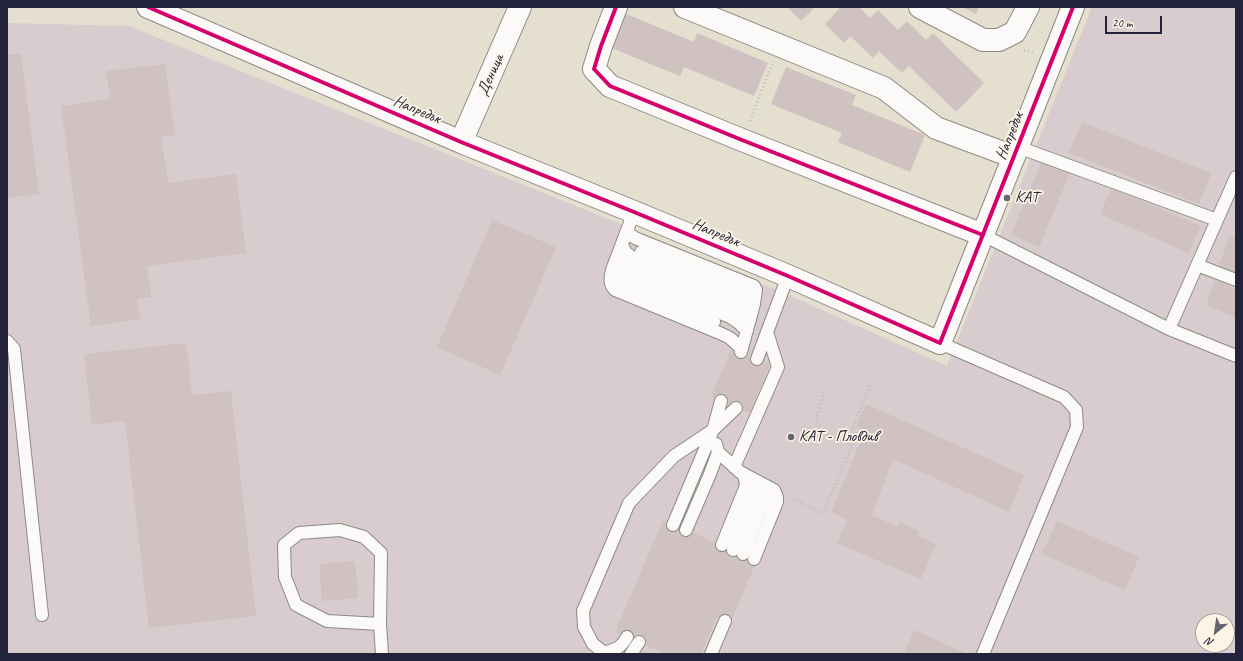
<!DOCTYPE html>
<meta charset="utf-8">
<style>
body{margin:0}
#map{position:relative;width:1243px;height:661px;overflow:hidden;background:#e4dfce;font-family:Caveat,sans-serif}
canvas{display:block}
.frame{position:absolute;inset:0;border:8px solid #22223b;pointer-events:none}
.north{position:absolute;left:1195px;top:613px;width:40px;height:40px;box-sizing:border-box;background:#fcf5e5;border:1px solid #a5a1a1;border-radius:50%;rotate:210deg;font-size:11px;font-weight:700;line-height:16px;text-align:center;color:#22223b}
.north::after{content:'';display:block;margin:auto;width:14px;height:18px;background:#66646e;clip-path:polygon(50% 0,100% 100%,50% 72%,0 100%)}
.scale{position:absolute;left:1105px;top:16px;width:57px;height:18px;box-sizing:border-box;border:2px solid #22223b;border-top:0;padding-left:5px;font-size:12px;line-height:14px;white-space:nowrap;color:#22223b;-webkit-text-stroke:3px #fcf5e5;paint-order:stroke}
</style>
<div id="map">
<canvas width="1243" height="661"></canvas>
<div class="frame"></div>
<div class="north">N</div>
<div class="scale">20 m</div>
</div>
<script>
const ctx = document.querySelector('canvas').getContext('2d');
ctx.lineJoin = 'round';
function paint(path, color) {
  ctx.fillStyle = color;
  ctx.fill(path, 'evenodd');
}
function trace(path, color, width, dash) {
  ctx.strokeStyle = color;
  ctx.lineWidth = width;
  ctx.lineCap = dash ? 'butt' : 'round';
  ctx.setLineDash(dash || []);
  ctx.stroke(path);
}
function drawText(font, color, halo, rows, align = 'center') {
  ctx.font = font + ' Caveat,sans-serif';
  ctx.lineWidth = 3.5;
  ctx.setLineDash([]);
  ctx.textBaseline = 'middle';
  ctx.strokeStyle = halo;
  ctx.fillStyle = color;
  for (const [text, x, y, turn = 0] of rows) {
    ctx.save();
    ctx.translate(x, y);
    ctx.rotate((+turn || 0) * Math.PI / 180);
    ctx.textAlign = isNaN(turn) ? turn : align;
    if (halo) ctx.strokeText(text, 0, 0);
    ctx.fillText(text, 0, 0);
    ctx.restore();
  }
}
paint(new Path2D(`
 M1092,7H1236V654H7V23L129,26L618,223L782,292L947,366ZM1203,621H1227V645H1203Z`), '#d8cccf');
paint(new Path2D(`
 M787,7H815L801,21Z
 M841,7H859L870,18L878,10L898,30L907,21L926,40L933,33L984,83L956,112L909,66L902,73L879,51L873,58L850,36L844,43L825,24Z
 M962,7H979L976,14Z
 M624,13L694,42L697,33L768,63L754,96L684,67L680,76L609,47Z
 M21,53L39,194L7,198V55Z
 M165,64L175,135L161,136L168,183L236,174L246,253L147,266L151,297L137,299L140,319L91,326L61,106L110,99L106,71Z
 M786,67L856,95L852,105L925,135L910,172L838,142L842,133L771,104Z
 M1082,122L1211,173L1199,204L1069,153Z
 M1042,161L1070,173L1039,247L1011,235Z
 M1111,188L1201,226L1189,253L1100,214Z
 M492,220L556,247L500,375L437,347Z
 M1230,236L1236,238V274L1218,267Z
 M1215,280L1236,289V318L1206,305Z
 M186,343L192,395L231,391L256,616L149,628L125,421L92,425L84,354Z
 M732,348L770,364L750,413L711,397Z
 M866,404L1024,475L1009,512L893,459L872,515L898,527L900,522L919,531L917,536L936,544L921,579L837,543L847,520L831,512L865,431L856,426Z
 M663,520L757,560L730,624L716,618L701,654H666L615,632Z
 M1057,521L1139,557L1125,590L1042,554Z
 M355,561L358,598L322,601L319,564Z
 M914,630L968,654H904Z`), '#cfc2c0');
const lane = new Path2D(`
 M1018,147L1217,220
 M634,212L612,270C610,278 609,284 615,290L722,334L730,338L742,349
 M628,230L629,234L635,238L754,286L756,290L754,304L741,352
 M983,235L1169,329L1236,356
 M622,245L626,253L632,257L737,300L745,305L752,312
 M641,252L741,291L749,295L754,302
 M619,253L625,263L630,266L734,308L750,320
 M1197,265L1236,280
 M612,270L613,275L621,282L714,322
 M619,272L730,317L739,323L747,331
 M1169,329L1236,177
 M7,341L14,349L42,615
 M940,343L1064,397L1076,410L1077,427L983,654
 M757,359L788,276
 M718,452L740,472L774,490L777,497V502L754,559
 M734,467L778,367L767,332
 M673,525L713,430L721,401
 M686,530L710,474L718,452L716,444
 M722,545L745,488L746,482L743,474
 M733,550L755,493V488L751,478
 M743,554L766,497V490L763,484
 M380,624L327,621L296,605L285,577L284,545L299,533L340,530L364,537L381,553L380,624L382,654
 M603,653C615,650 621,648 627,637
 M606,654L593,644L584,627L583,611L629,503L674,456L713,430L736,408
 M631,654L639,642
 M711,654L725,621`);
const street = new Path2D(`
 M148,7L461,142L634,212L788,276L940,343L1073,7
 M616,7L601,46L594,69L610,86L742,140L983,235
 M685,7L884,88L936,128L1014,157
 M920,7L983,40H999L1015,32L1028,7
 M461,142L520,7`);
trace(lane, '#8d8a85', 14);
trace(street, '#8d8a85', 24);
trace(new Path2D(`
 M1024,50L1034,53
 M750,121L772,64
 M824,392L816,421L826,434L852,446
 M793,499L823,513L857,435L852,429L873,379`), '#bcbaba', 2.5, [1, 3]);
trace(lane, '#fbfaf8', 12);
trace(street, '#fbfaf8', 22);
trace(new Path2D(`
 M148,7L461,142L634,212L788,276L940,343L1073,7
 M616,7L601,46L594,69L610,86L742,140L983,235`), '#d6006c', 4);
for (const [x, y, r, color] of [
 [1007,198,4,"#66646e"],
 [791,437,4,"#66646e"]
]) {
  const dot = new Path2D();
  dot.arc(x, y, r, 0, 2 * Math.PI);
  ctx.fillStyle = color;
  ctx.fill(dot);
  trace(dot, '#fcf5e5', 1.5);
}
drawText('16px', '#22223b', '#fcf5e5', [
 ["Деница",491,75,-66],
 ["Напредък",417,110,23],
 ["Напредък",1010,136,-68],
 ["Напредък",716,233,23]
]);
drawText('16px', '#22223b', '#fcf5e5', [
 ["КАТ",1015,198],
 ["КАТ - Пловдив",799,437]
], 'left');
</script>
